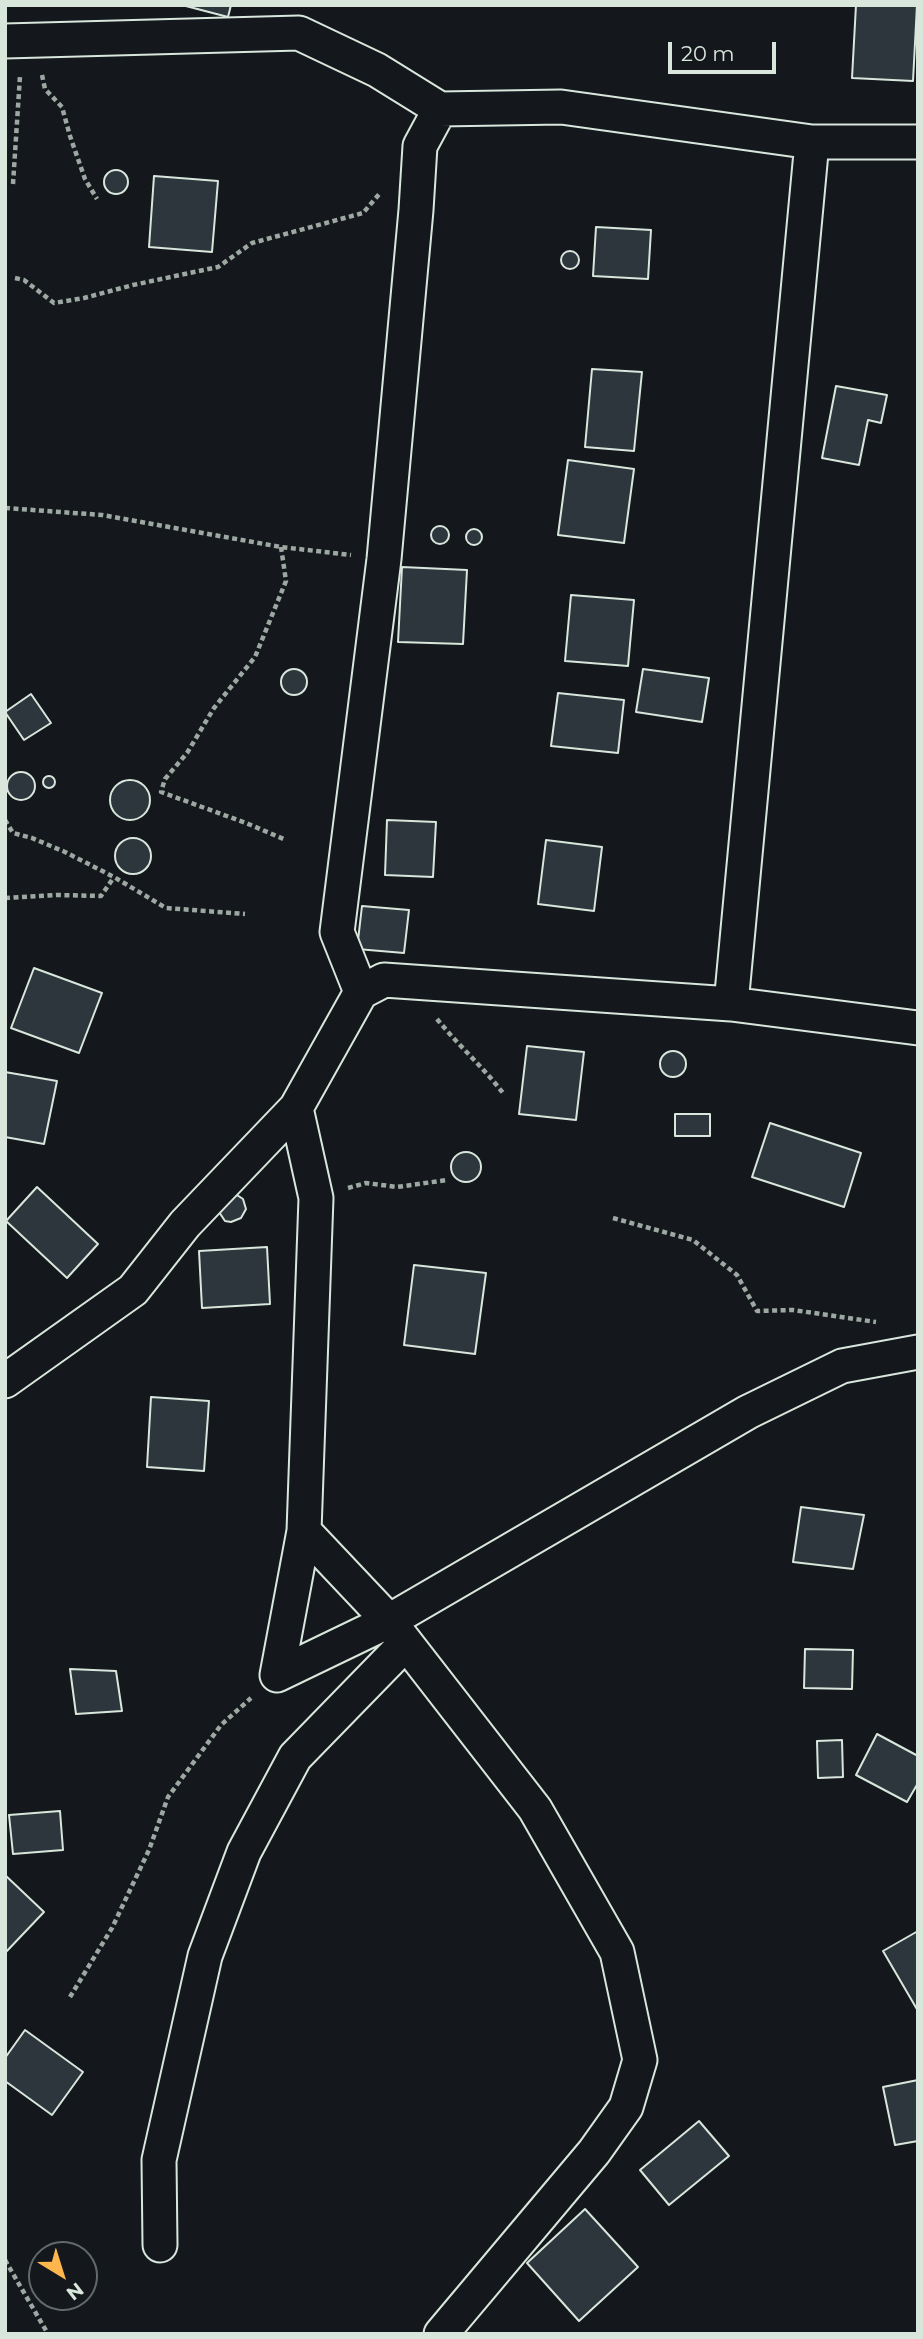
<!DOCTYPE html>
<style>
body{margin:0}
#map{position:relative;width:923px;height:2339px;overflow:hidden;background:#14181c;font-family:Montserrat,sans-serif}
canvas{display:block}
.frame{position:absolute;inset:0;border:7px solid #d8e6dc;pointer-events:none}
.north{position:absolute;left:28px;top:2241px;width:70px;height:70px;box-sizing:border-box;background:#14181c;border:2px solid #626a69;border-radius:50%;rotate:142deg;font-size:19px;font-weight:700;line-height:28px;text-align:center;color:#d8e6dc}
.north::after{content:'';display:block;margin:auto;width:24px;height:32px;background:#ffb74d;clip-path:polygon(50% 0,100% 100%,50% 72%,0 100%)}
.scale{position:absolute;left:668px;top:42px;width:108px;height:32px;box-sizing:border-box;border:4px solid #d8e6dc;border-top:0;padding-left:9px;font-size:21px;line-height:24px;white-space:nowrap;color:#d8e6dc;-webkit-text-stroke:5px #14181c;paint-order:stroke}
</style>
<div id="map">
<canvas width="923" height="2339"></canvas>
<div class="frame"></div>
<div class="north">N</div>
<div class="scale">20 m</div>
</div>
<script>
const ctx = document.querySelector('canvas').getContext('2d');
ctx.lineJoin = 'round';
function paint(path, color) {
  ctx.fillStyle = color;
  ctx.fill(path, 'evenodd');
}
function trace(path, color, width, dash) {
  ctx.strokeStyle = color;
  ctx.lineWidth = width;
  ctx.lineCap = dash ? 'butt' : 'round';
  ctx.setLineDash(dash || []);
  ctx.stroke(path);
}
const building = new Path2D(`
 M182,5H231L228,17Z
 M856,5H917L913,81L852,78Z
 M104 182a12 12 0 1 1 24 0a12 12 0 1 1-24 0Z
 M154,176L218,181L212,252L149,247Z
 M596,227L651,230L648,279L593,276Z
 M561 260a9 9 0 1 1 18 0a9 9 0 1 1-18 0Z
 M592,369L642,372L634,451L585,447Z
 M836,386L887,395L881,423L868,420L859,465L822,458Z
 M568,460L634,469L624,543L558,535Z
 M431 535a9 9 0 1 1 18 0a9 9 0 1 1-18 0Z
 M466 537a8 8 0 1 1 16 0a8 8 0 1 1-16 0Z
 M402,567L467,570L463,644L398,642Z
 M571,595L634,600L628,666L565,661Z
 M643,669L709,678L702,722L636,712Z
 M281 682a13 13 0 1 1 26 0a13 13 0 1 1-26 0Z
 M558,693L624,700L618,753L551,746Z
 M31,694L51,723L24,740L5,712Z
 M7 786a14 14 0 1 1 28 0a14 14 0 1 1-28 0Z
 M43 782a6 6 0 1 1 12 0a6 6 0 1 1-12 0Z
 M110 800a20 20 0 1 1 40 0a20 20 0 1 1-40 0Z
 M387,820L436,822L433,877L385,875Z
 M115 856a18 18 0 1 1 36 0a18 18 0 1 1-36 0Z
 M546,840L602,847L594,911L538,904Z
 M362,906L409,910L404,953L357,949Z
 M34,968L102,993L79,1053L11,1028Z
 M527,1046L584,1052L576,1120L519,1114Z
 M660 1064a13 13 0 1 1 26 0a13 13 0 1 1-26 0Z
 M5,1072L57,1081L44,1144L5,1137Z
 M675,1114H710V1136H675Z
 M770,1123L861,1153L844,1207L752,1177Z
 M451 1167a15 15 0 1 1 30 0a15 15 0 1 1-30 0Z
 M37,1187L98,1244L67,1278L6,1221Z
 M234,1193L243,1199L246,1209L241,1218L231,1222L225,1221L219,1212Z
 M267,1247L270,1304L202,1308L199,1251Z
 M414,1265L486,1273L475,1354L404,1345Z
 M151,1397L209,1401L204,1471L147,1467Z
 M801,1507L864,1515L853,1569L793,1562Z
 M805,1649L853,1650L852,1689L804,1688Z
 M70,1669L116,1671L122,1711L76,1714Z
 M877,1734L918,1756V1783L907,1802L856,1775Z
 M842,1740L843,1777L818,1778L817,1741Z
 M60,1811L63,1850L13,1854L9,1815Z
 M5,1875L44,1912L5,1953Z
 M918,1931V2011L883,1951Z
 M25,2030L83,2072L52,2115L5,2081V2058Z
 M918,2080V2141L895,2145L883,2087Z
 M699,2121L729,2156L669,2205L640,2170Z
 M585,2209L638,2267L579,2321L527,2263Z`);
paint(building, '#2c363c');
trace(building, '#d8e6dc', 2);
const street = new Path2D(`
 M5,41L299,33L377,70L440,109L561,107L812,142H918
 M361,992L337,932L384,559L416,210L420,146L440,109
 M731,1004L812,142
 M5,1381L133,1290L185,1224L296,1108L361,992L384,980L731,1004L918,1028
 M304,1531L389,1621L535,1809L617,1952L640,2060L626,2107L594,2152L441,2334
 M277,1675L389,1621L748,1412L842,1366L918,1352
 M277,1675L304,1531L316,1198L296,1108
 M160,2245L159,2160L205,1956L244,1852L295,1757L406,1643`);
trace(street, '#d8e6dc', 37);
trace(new Path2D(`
 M42,75L45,89L62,107L70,136L85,179L97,199
 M13,184L20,76
 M15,278L24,280L54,303L84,298L133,285L218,267L252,243L363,213L381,192
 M5,508L102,515L281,547L351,555
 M281,547L286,581L255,657L214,708L187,753L165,779L161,792L246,823L286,840
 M5,820L13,833L32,838L65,852L114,877L166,908L245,914
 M5,898L58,895L101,896L114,877
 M437,1019C458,1045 483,1067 503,1093
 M348,1188L366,1183L397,1187L447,1180
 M613,1218L693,1240L737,1275L757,1311L793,1310L876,1322
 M70,1997L112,1928L149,1850L168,1797L221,1725L251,1698
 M5,2260L48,2334`), '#9da8a2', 4.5, [5, 3.5]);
trace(street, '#14181c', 33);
</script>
